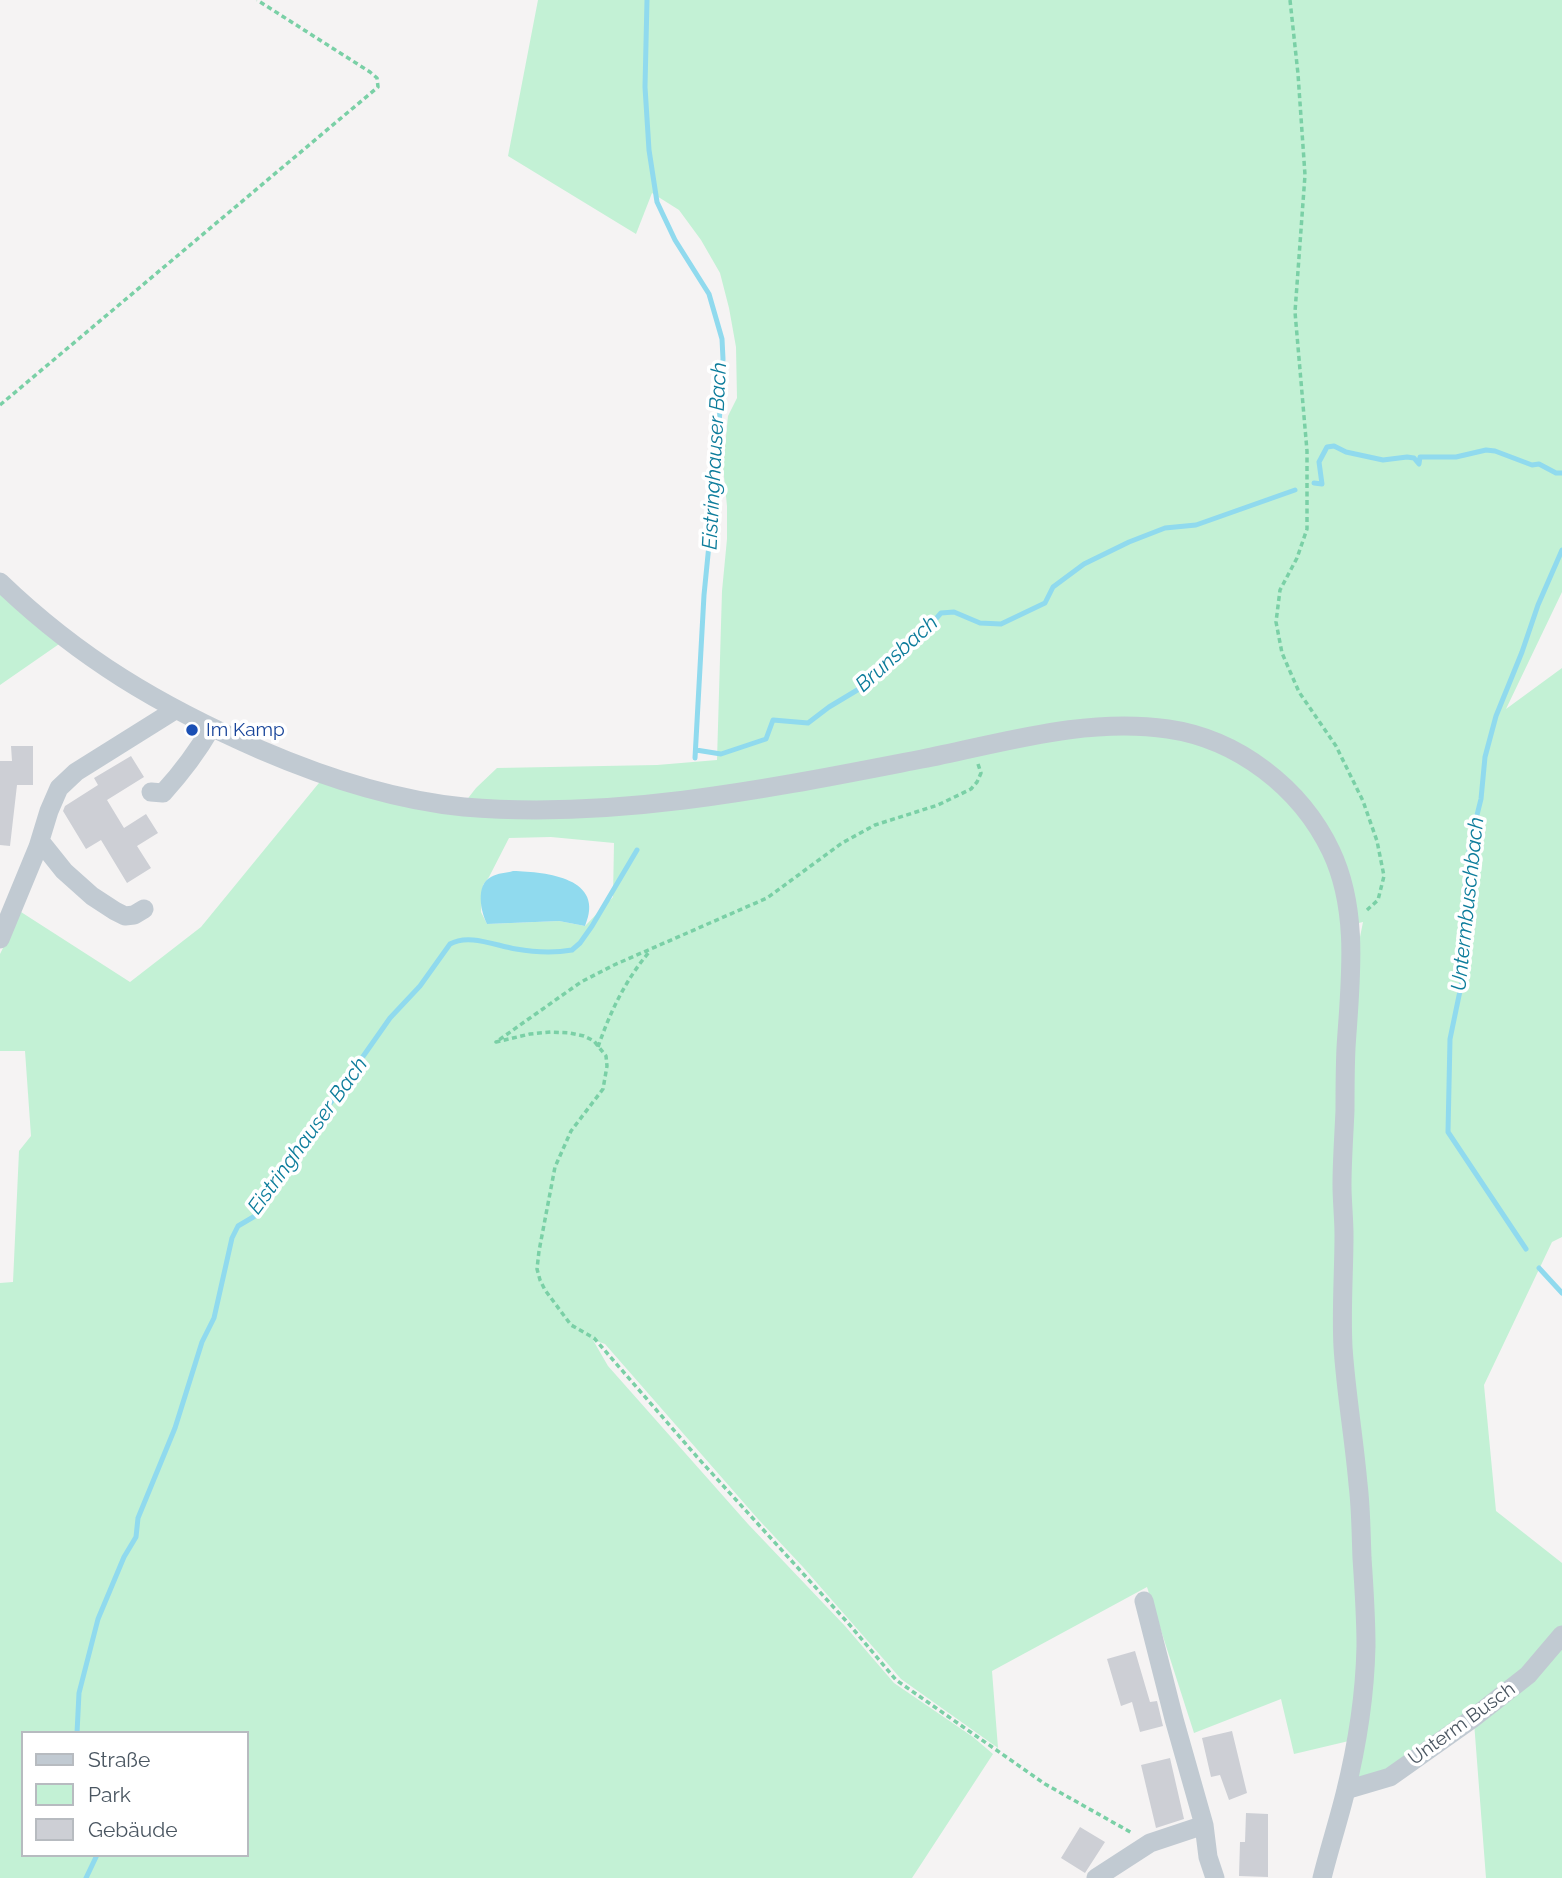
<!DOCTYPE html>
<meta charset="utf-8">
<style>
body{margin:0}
#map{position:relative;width:1562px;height:1878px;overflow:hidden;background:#f5f3f3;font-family:Raleway,sans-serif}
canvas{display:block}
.legend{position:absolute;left:21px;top:1731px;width:228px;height:126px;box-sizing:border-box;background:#fff;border:2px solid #b7bbc0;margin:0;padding:9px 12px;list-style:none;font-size:21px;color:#4a5661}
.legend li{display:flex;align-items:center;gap:14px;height:35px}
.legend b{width:35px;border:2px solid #b7bbc0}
</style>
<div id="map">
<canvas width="1562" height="1878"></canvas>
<ul class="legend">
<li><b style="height:9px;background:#c1cad2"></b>Straße</li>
<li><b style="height:19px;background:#c3f1d5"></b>Park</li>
<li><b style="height:19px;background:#cdcfd5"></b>Gebäude</li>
</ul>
</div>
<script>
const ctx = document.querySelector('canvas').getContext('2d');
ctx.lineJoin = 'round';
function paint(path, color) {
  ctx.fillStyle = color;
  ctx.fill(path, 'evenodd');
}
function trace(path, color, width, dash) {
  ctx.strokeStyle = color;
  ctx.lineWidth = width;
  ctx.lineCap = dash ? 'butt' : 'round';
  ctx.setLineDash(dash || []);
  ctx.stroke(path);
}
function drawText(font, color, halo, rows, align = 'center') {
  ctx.font = font + ' Raleway,sans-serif';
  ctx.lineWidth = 7;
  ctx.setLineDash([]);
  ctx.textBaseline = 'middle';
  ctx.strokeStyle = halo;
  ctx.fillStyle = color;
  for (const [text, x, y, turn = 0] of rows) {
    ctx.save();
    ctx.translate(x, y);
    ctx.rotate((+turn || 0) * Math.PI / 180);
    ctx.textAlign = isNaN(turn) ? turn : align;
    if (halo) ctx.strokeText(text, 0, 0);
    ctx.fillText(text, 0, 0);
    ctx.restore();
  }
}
paint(new Path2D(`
 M538,0H1562V592L1506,709L1562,668V1237L1552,1242L1484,1385L1496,1511L1562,1563V1628L1523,1673L1390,1770L1352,1786L1359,1758L1369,1646V1581L1366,1533L1349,1349L1348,1269L1349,1067L1353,972L1363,922L1350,925L1349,1001L1342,1180L1344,1236L1339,1238L1338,1353L1344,1427L1354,1487L1362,1646L1353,1740L1294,1754L1281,1699L1194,1733L1147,1587L992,1671L998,1748L901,1679L803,1567L758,1519L605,1344L593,1340L608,1366L748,1524L845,1626L894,1683L973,1737L993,1754L912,1878H0V1283L13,1282L19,1151L31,1136L25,1051H0V954L21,912L130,982L201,927L323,778C369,790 415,801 462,806L476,788L497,768L657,765L717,760L722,591L727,539V506L723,467L728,416L737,398L736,347L729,308L720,273L701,240L679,210L652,193L636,234L508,156ZM1105,718C1157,719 1198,725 1245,749L1242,756C1231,750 1219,743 1207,738C1173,726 1137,725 1101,726ZM551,837L614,843L613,897L585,926L559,921L487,924L481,912L483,885L489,877L509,838ZM23,1733H247V1855H23Z
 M0,591L62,642L0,685Z
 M1562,1636V1878H1486L1474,1722Z`), '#c3f1d5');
paint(new Path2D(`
 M513,871C547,872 606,878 585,926L559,921L487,924C481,912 475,885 491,877C497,873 507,873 513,871Z`), '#90daee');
trace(new Path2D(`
 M647,0L645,87L649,150L657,202L675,240L709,294L722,339L723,359L716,474L704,595L695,758
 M1314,483L1322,484L1319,462L1327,447L1334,446L1346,452L1383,460L1407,457L1414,458L1419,464L1420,457H1456L1486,450L1495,451L1532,465L1539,464L1556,473H1562
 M696,750L721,754L766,739L773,720L808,723L829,707L864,686L900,647L933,622L941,613L954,612L980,623L1001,624L1045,603L1053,587L1084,564L1129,542L1165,528L1196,525L1295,490
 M1526,1249L1448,1132L1450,1039L1466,962L1462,934L1465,887L1470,843L1481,799L1485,757L1496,716L1522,652L1538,605L1562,550
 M1539,1268L1562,1293
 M77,1733L79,1693L98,1619L124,1557L136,1537L138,1518L175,1428L202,1342L214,1318L232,1238L238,1226L255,1216L294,1151L310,1132L390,1018L420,986L450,944C469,933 496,946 516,949C533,952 555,953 572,950L580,943L592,926L637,850
 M86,1878L97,1855`), '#90daee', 5);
paint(new Path2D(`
 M11,746H33V785H17L10,846L0,845V761H12Z
 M131,756L144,777L107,800L124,828L146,814L158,833L137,846L151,868L127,883L101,840L86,849L63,811L65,806L98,785L94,778Z
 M1135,1651L1150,1702L1157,1701L1163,1726L1140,1732L1132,1702L1121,1706L1107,1659Z
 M1232,1731L1247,1793L1229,1800L1220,1775L1211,1777L1202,1738Z
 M1170,1758L1184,1819L1156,1828L1141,1765Z
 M1246,1813L1268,1814V1877L1239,1876L1240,1842H1245Z
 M1080,1827L1105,1842L1085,1873L1061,1858Z`), '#cdcfd5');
trace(new Path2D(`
 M1290,0L1298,74L1305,175L1295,312L1307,451V529L1297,558L1280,590L1276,622L1282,653L1299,692L1336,746L1363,801L1377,841L1384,876L1378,900L1367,910
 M0,405L378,87L377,78L370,72L257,0
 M978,764L981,773L977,782L971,789L938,805L875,825L842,843L767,898L614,965L581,982L496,1042L530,1034L551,1032L570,1033L584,1036L594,1041L606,1056L607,1066L603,1089L571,1131L555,1167L539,1251L537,1269L540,1280L545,1290L571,1325L594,1338L698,1458L848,1623L896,1680L1045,1784L1132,1833
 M598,1047C610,1012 626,979 650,951`), '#7ad0a6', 3.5, [5, 3.5]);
trace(new Path2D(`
 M0,582C79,658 160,706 261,750C326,778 393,800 464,807C618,820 772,788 922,759C1003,743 1085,717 1168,729C1238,739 1301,788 1331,851C1360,912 1350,983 1346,1048C1345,1069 1345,1089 1345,1110C1344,1135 1342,1160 1342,1185C1342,1202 1344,1218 1344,1235C1344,1273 1341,1309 1343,1347C1346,1393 1354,1438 1358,1484C1361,1508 1361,1533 1362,1558C1364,1587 1366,1617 1366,1646C1365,1694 1357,1746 1345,1794C1338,1822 1329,1850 1322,1878
 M151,792L163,793C183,771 196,754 211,728
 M40,841L64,871L92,896L115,911L125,916L134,915L144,909
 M0,939L38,847L49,811L59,788L76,772L175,710
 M1144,1601L1174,1719L1204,1825
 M1346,1790L1390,1777L1472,1719L1528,1675L1562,1635
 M1096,1878L1150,1843L1204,1825L1208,1857L1215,1878`), '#c1cad2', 19);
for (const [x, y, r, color] of [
 [192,730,7,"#1a4fb4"]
]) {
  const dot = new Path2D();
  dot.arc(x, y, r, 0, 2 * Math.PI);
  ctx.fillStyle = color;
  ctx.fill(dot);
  trace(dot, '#fff', 2.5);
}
drawText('19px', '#164399', '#fff', [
 ["Im Kamp",206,730]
], 'left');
drawText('19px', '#4a5661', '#fff', [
 ["Unterm Busch",1462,1724,-36]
]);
drawText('italic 21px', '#0c7c9b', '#fff', [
 ["Eistringhauser Bach",715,456,-87],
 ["Brunsbach",897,654,-42],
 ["Untermbuschbach",1468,904,-84],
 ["Eistringhauser Bach",308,1136,-54]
]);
</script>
